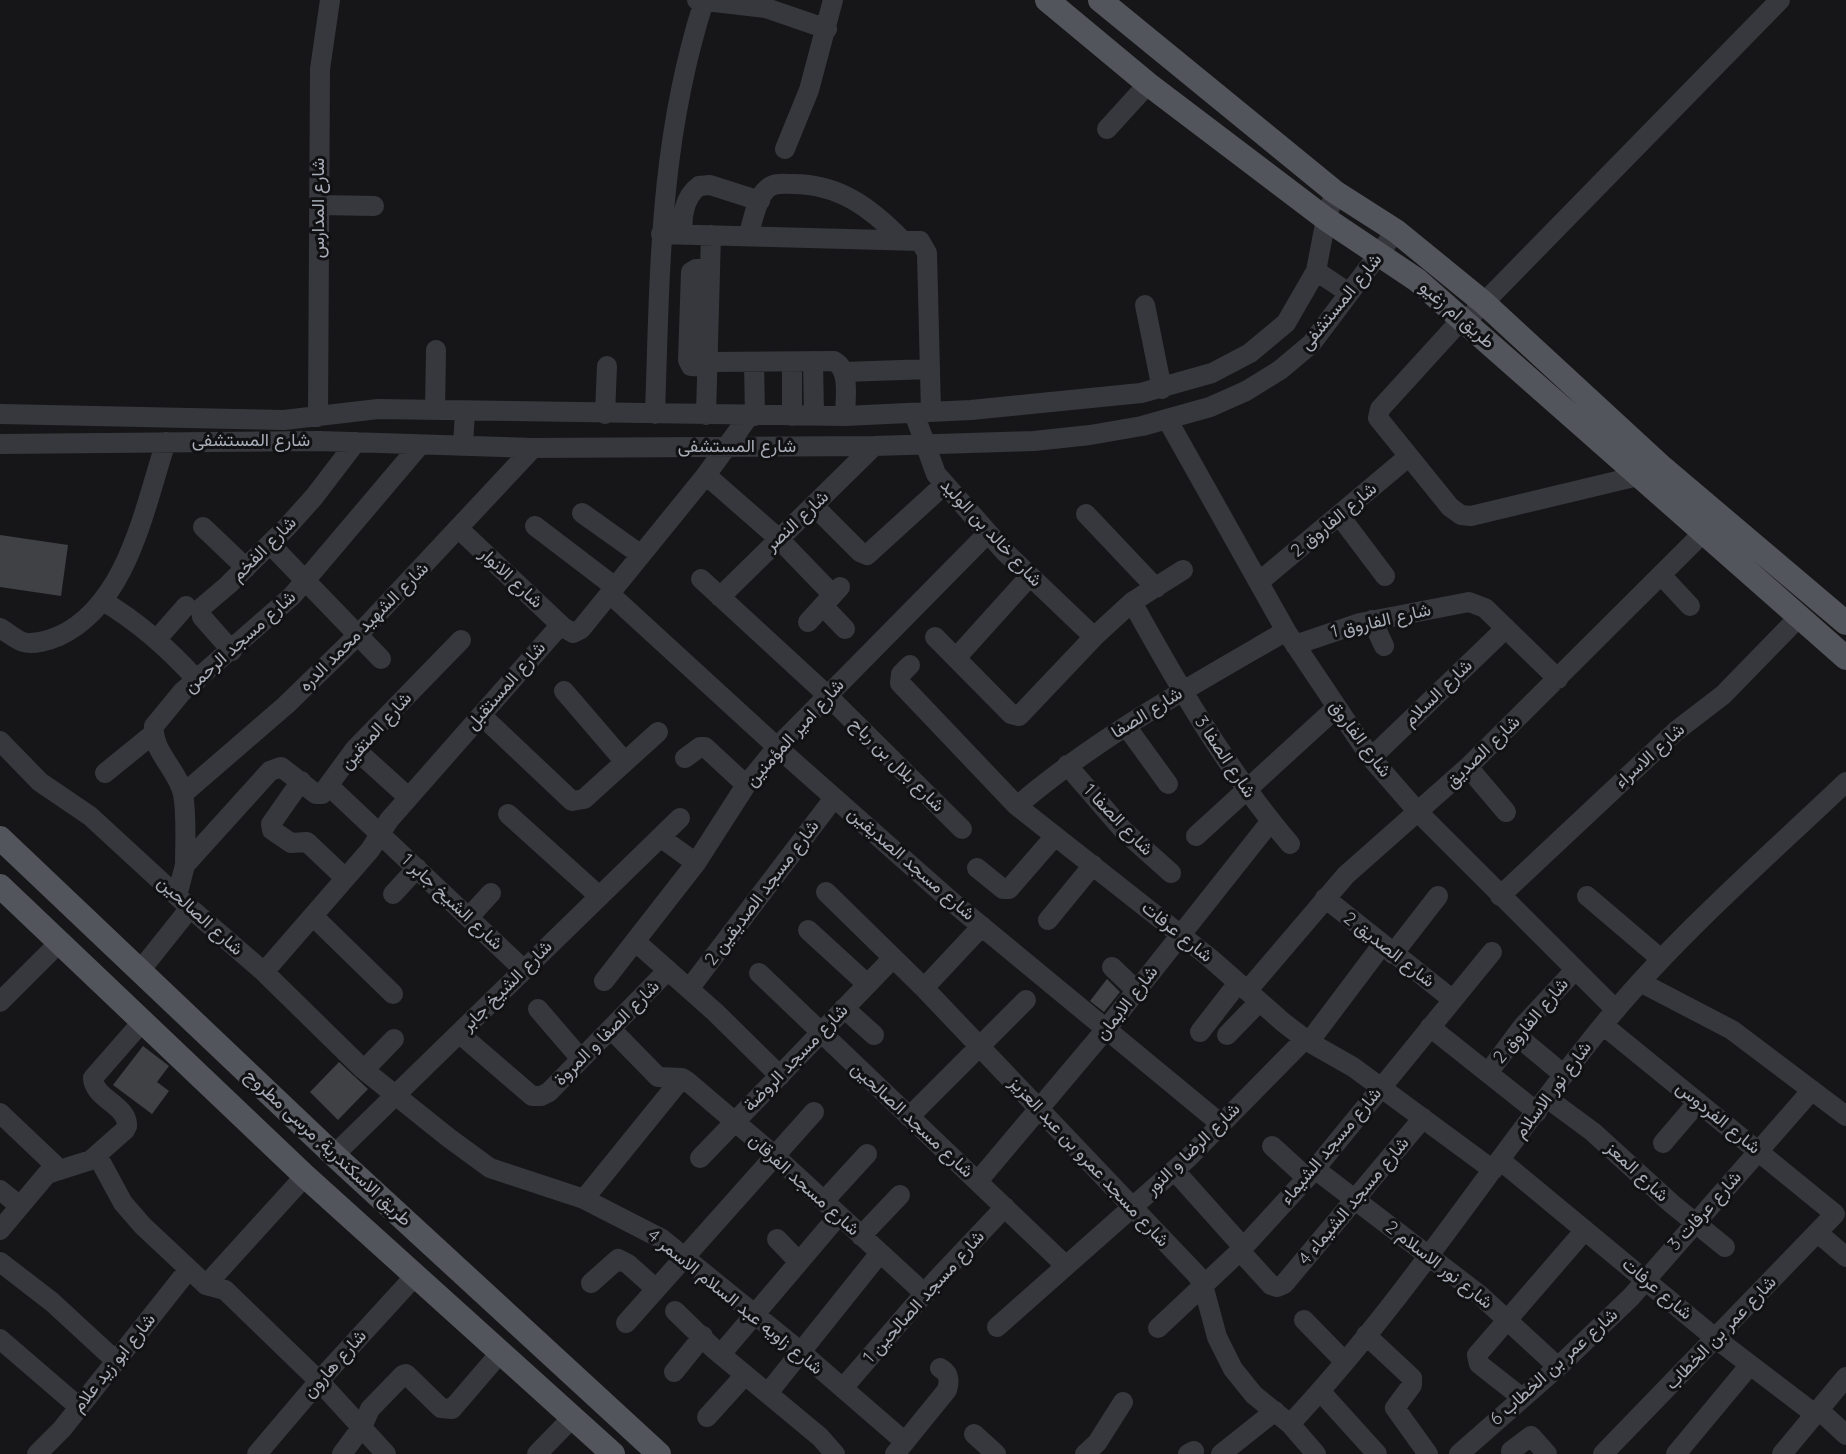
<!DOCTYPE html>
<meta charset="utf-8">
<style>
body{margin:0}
canvas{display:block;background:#161618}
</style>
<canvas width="1846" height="1454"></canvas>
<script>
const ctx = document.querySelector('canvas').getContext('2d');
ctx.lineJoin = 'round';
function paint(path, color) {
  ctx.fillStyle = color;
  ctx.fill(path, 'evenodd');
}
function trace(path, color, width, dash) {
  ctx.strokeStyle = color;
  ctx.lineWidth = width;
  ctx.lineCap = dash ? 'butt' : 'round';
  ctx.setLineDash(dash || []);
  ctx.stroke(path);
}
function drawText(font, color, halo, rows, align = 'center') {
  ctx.font = font + ' Quicksand,Vazirmatn,sans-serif';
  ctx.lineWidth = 6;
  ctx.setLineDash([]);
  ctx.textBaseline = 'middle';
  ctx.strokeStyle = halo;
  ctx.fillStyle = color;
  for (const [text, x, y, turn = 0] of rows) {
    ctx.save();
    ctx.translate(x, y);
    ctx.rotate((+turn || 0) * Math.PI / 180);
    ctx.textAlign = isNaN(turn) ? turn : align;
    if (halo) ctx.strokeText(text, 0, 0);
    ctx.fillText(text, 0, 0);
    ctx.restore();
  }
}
paint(new Path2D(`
 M0,535L68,545L61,596L0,587Z
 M1107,979L1120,992L1104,1012L1090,1001Z
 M143,1046L169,1066L157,1082L169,1091L152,1114L113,1085Z
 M339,1062L368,1089L338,1120L310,1092Z`), '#404145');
trace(new Path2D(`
 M697,0L766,8L827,29
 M1107,129L1148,84
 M785,149L809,90L833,0
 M319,205L374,206
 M661,234L920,241L927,253L931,412
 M683,235C681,218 684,197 699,186L710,185L760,201
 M748,236C753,222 756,198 767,189C774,182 784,184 793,184C839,184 871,208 901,239
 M1316,271L1349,293
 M1145,305L1162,389
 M1462,319L1380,409L1378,418L1450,507L1461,515L1471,516L1638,476
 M1465,322L1780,0
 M813,361L814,416
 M708,362L834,361C851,370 845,400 845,416
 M754,362L755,416
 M707,367L691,366L688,360L691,272L696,269H710
 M844,372L930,369
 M435,410L436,350
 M914,413L936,474L1005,552L1094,637
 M0,414L284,420L378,409L845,416L971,410L1141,393L1212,373L1250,353L1286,323L1316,271L1326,219L1335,192
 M605,414L607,366
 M655,414C660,269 659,142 704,1
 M706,415L711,235
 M792,416V362
 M318,417L320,69L330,0
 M1167,419L1286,631L1371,758L1418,812L1616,1010
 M0,444L319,441L533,448L874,446L1034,441L1090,435L1142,426L1210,407L1246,391L1280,370L1311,344L1396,231
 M463,446L465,411
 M706,475L778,538L833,595
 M814,506L860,552L867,555L945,484
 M582,513L641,555
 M1086,514L1156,588
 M1339,515L1385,576
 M535,526L615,587
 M203,527L246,568
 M459,529L563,627
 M270,544L381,659
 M1661,575L1690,606
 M701,579L827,695L962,829
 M1259,582L1408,457
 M610,594L777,747L951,901L1221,1124
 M720,597L874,446
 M103,601C140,623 168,648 197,680
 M1132,602C1179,687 1227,770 1290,844
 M823,606L845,629
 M1372,620L1384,646
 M808,622L840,587
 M0,628C7,632 16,640 23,642C34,645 50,640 59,636C128,604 144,508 166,442
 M935,637L1011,714L1019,716L1094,637L1132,602L1183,570
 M157,639L186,606
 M1295,645L1360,623L1469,602L1485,608L1558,679
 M232,651L202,617L201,608L228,585L287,527L314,497L356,442
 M956,658L1030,576
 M910,665L901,674L900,683L1017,806L1210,958L1284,1023L1309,1042L1353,1067L1493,1170
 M564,691L625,762
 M481,715L572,801L584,799L658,732
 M1126,726L1168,784
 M0,741L40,782L90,816L190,908L264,972L364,1070L449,1138L490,1168L584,1199L662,1239L801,1352L905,1442
 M355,749L408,797
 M685,758L700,747H705L746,785
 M1371,758L1506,628
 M1067,765L1124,831L1171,873
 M1468,767L1506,812
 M105,773L153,734
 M301,781L271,824L272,830L291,843L307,842L345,878
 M329,786L523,969
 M183,794L286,705L358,635L533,448
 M1017,806C1099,736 1193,685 1286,631
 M508,814L599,896
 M1196,836L1336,708
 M660,837L696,863
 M185,865C185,842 187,816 183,794C178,770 151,750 154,726L182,692L292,596L420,445
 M977,868L1003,889H1009L1055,836
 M826,892L924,988L1197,1275L1203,1285L1217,1337L1233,1369L1254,1395L1290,1424L1316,1454
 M393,894L417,868
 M177,896L185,865L270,771L281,767L316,794H322L355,749L461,640
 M1500,896L1676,731L1723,695L1799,617
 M1587,896L1661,959
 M1325,898L1453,1000
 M313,916L393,994
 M469,917L491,893
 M1048,920L1093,865
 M808,930L867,984
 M636,942L715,1012L780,1076
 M1393,954L1438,896
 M1112,967L1137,991
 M139,972L190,908
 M264,972L370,850L389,820L557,629L563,627L573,633L581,629L706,475L749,416
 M759,973L1066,1266
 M604,981L696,863L746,785L777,747L988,533
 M1640,982L1732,1030L1846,1116
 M924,988L982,926
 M689,989L834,798
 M1247,991L1346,875L1468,767L1713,523
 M0,1002L59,943
 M844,1008L874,1035
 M538,1009L581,1059
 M1603,1025L1835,1214L1603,1454
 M1430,1027L1537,1112
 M611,1029L658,1077L682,1078L687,1081L774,1155L925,1294
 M1200,1032L1238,983
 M460,1034L532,1096H541L549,1092L668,970
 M1227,1035L1259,1002
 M1516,1035L1564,1075
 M1309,1042L1382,945
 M364,1070L394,1039
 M1488,1073L1523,1026L1575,970
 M1547,1098L1593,1132L1672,1204L1725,1247
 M0,1113L58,1168
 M909,1117L1026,1000
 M1663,1143L1698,1102
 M1272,1146L1307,1178
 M97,1155L123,1203L143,1226L206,1285L225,1290L319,1381L386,1454
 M334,1155L680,818
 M700,1158L893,958
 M1500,1160L1715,1338L1816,1415
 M1315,1169L1481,1296L1558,1367
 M1174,1170L1243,1247
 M978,1181L1107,1028L1271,821
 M0,1190L20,1206
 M584,1199L682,1078
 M824,1201L867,1154
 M0,1230L47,1174L91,1160L125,1130L127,1126C128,1105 94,1099 93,1078L142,1022
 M1818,1233L1846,1257
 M861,1236L900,1195
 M777,1239L799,1262
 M1240,1251L1271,1285L1277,1287L1284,1284L1423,1118
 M0,1262L52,1302L116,1361
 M591,1283L618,1259L628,1264L656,1289
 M206,1285L305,1176
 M675,1311L714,1349L820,1437L835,1454
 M1304,1320L1344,1361
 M626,1323L814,1112
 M997,1327L1188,1158L1305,1039
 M1158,1328L1240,1251L1315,1169L1492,952
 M1366,1335L1412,1378V1385L1395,1408L1428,1454
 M0,1339L79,1407
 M721,1354L839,1215
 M674,1372L703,1336
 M843,1388L937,1279L1005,1207
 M1320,1391L1377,1454
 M768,1393L880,1253
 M1521,1397L1479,1364L1477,1355L1585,1230
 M1819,1410L1846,1435
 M707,1417L745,1375
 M1290,1424C1406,1301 1496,1156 1603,1025C1676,936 1763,861 1846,782
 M974,1434L996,1454
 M1511,1451L1531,1436L1547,1454
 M37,1454L62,1429L189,1269
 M257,1454L319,1381L415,1276
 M342,1454L362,1427L370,1409L403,1375L406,1374L441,1408L452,1409L501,1352
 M537,1454L573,1417
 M895,1454L947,1390C950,1380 949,1373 940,1368
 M1085,1454L1097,1443L1123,1402
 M1188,1454L1194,1451
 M1221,1454L1275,1411
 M1459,1454L1558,1367L1631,1297L1812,1090
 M1676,1454L1750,1365
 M1782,1454L1846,1377`), '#37383d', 20);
trace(new Path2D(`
 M1047,0L1148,84L1326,219L1417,280L1846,658
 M1100,0L1335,192L1396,231L1483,302L1663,468L1846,623
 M0,838L334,1155L659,1454
 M0,886L305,1176L613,1454`), '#53555c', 24);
drawText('18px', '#a8adb8', '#111113', [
 ["شارع المدارس",319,208,-90],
 ["شارع المستشفى",1341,302,-51],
 ["طريق ام زغيو",1457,315,41],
 ["شارع المستشفى",251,441],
 ["شارع المستشفى",737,447],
 ["شارع الفاروق 2",1334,520,-40],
 ["شارع النصر",797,521,-43],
 ["شارع خالد بن الوليد",991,533,47],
 ["شارع الفخم",264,549,-45],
 ["شارع الانوار",511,578,43],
 ["شارع الفاروق 1",1381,621,-13],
 ["شارع الشهيد محمد الدره",364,627,-45],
 ["شارع مسجد الرحمن",240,642,-42],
 ["شارع المستقبل",506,686,-49],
 ["شارع السلام",1438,693,-44],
 ["شارع الصفا",1147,713,-32],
 ["شارع المتقين",376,731,-48],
 ["شارع امير المؤمنين",795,733,-48],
 ["شارع الفاروق",1360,739,53],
 ["شارع الصديق",1483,752,-44],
 ["شارع الاسراء",1650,756,-42],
 ["شارع الصفا 3",1225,757,56],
 ["شارع بلال بن رباح",897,765,45],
 ["شارع الصفا 1",1118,820,46],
 ["شارع مسجد الصديقين",911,864,41],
 ["شارع مسجد الصديقين 2",762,893,-53],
 ["شارع الشيخ جابر 1",452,902,43],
 ["شارع الصالحين",200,916,42],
 ["شارع عرفات",1177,932,39],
 ["شارع الصديق 2",1389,950,38],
 ["شارع الشيخ جابر",507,986,-45],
 ["شارع الايمان",1127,1003,-52],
 ["شارع الفاروق 2",1531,1021,-50],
 ["شارع الصفا و المروة",607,1033,-45],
 ["شارع مسجد الروضة",796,1058,-46],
 ["شارع نور الاسلام",1553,1090,-53],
 ["شارع الفردوس",1718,1118,39],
 ["شارع مسجد الصالحين",912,1120,43],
 ["شارع مسجد الشيماء",1331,1146,-50],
 ["طريق الاسكندرية, مرسى مطروح",328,1148,43],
 ["شارع الرضا و النور",1193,1149,-44],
 ["شارع مسجد عمرو بن عبد العزيز",1089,1162,47],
 ["شارع المعز",1637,1172,43],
 ["شارع مسجد الفرقان",804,1185,42],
 ["شارع مسجد الشيماء 4",1354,1201,-50],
 ["شارع عرفات 3",1705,1211,-48],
 ["شارع نور الاسلام 2",1439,1265,38],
 ["شارع عرفات",1657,1289,40],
 ["شارع مسجد الصالحين 1",924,1297,-48],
 ["شارع زاويه عبد السلام الاسمر 4",735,1302,39],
 ["شارع عمر بن الخطاب",1721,1333,-46],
 ["شارع ابو زيد علام",114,1363,-51],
 ["شارع هارون",335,1364,-48],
 ["شارع عمر بن الخطاب 6",1554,1367,-42]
]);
</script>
